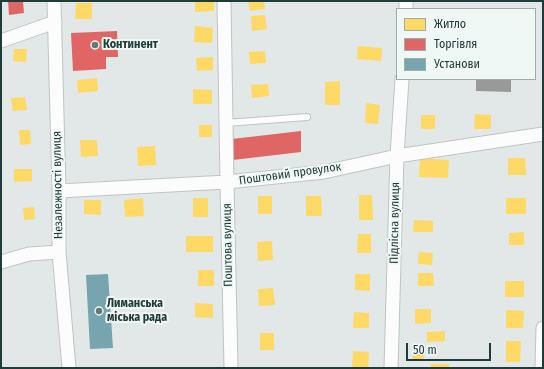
<!DOCTYPE html>
<meta charset="utf-8">
<style>
body{margin:0}
#map{position:relative;width:544px;height:369px;overflow:hidden;background:#e2e8e7;font-family:"Fira Sans Condensed",sans-serif}
canvas{display:block}
.frame{position:absolute;inset:0;border:2px solid #203c3a;pointer-events:none}
.legend{position:absolute;left:396px;top:8px;width:140px;height:72px;box-sizing:border-box;background:#f0f8f5;border:1px solid #9dadaa;margin:0;padding:5px 7px;list-style:none;font-size:12px;color:#203c3a}
.legend li{display:flex;align-items:center;gap:8px;height:20px}
.legend b{width:20px;border:1px solid #9dadaa}
.scale{position:absolute;left:406px;top:343px;width:85px;height:18px;box-sizing:border-box;border:2px solid #203c3a;border-top:0;padding-left:5px;font-size:12px;line-height:14px;white-space:nowrap;color:#203c3a;-webkit-text-stroke:3px #f0f8f5;paint-order:stroke}
</style>
<div id="map">
<canvas width="544" height="369"></canvas>
<div class="frame"></div>
<ul class="legend">
<li><b style="height:11px;background:#ffd966"></b>Житло</li>
<li><b style="height:11px;background:#e06666"></b>Торгівля</li>
<li><b style="height:11px;background:#76a5af"></b>Установи</li>
</ul>
<div class="scale">50 m</div>
</div>
<script>
const ctx = document.querySelector('canvas').getContext('2d');
ctx.lineJoin = 'round';
function paint(path, color) {
  ctx.fillStyle = color;
  ctx.fill(path, 'evenodd');
}
function trace(path, color, width, dash) {
  ctx.strokeStyle = color;
  ctx.lineWidth = width;
  ctx.lineCap = dash ? 'butt' : 'round';
  ctx.setLineDash(dash || []);
  ctx.stroke(path);
}
function drawText(font, color, halo, rows, align = 'center') {
  ctx.font = font + ' "Fira Sans Condensed",sans-serif';
  ctx.lineWidth = 4;
  ctx.setLineDash([]);
  ctx.textBaseline = 'middle';
  ctx.strokeStyle = halo;
  ctx.fillStyle = color;
  for (const [text, x, y, turn = 0] of rows) {
    ctx.save();
    ctx.translate(x, y);
    ctx.rotate((+turn || 0) * Math.PI / 180);
    ctx.textAlign = isNaN(turn) ? turn : align;
    if (halo) ctx.strokeText(text, 0, 0);
    ctx.fillText(text, 0, 0);
    ctx.restore();
  }
}
paint(new Path2D(`
 M195,1H214V11L195,12Z
 M248,1H264L265,9L250,11Z
 M76,3H92V19H75Z
 M265,15L267,29L252,31L251,16Z
 M195,26L213,28L212,43L194,42Z
 M358,46L382,48L381,61L357,59Z
 M14,49H27L26,62L13,61Z
 M265,51L266,63L250,64L249,52Z
 M213,57V70L197,71L196,58Z
 M97,78L98,91L78,93L77,80Z
 M340,81V105H325V82Z
 M268,84L269,96L252,98L251,85Z
 M193,89L212,90V104H193Z
 M25,97L27,110L13,111L11,98Z
 M366,103L380,105L378,124L365,123Z
 M475,114L491,115V129H474Z
 M421,115H435V129H421Z
 M199,125H212V137H199Z
 M19,130H30L31,144L20,145Z
 M80,140H97L98,156L81,157Z
 M155,146L156,165L138,166L137,147Z
 M420,158L449,160L448,178L419,177Z
 M508,158H525L526,175H508Z
 M14,169H32V181L14,182Z
 M359,195H372L373,220H359Z
 M258,196H272V214H258Z
 M306,196H321L322,216H306Z
 M143,198L144,216L125,217L124,200Z
 M193,198H208V217H193Z
 M506,198H526V214H506Z
 M84,200H101V215L84,214Z
 M34,207L35,219L24,220L23,208Z
 M414,220L433,221V232H413Z
 M524,232V245H509V233Z
 M358,234H371V253H357Z
 M186,236H213V252H186Z
 M272,241L273,260L258,261L257,242Z
 M419,252L433,253L432,265L418,264Z
 M198,270H214V286H198Z
 M418,273H433L434,286H418Z
 M355,274H370V291L355,290Z
 M505,281H524V297H505Z
 M273,288L275,305L259,306L258,289Z
 M195,303L213,304V318L195,317Z
 M415,309H431V323L415,324Z
 M506,310L524,311L523,328H506Z
 M354,312L369,313V328H353Z
 M445,331V341L427,342V332Z
 M260,333H274V350H260Z
 M506,341H521L520,362H506Z
 M413,347H424V360L413,361Z
 M353,351L369,352L368,368L352,367Z
 M431,364H449V368H431Z`), '#ffd966');
paint(new Path2D(`
 M8,1H23L24,13L9,15Z
 M117,31L118,57H106V69L73,71L71,33Z
 M301,131V152L233,160L232,139Z`), '#e06666');
paint(new Path2D(`
 M108,274L113,348L90,349L86,275Z`), '#76a5af');
paint(new Path2D(`
 M476,79H511V92L476,91Z`), '#999');
const service = new Path2D(`
 M226,123L307,117`);
const minor = new Path2D(`
 M54,1L59,191V252L69,368
 M224,1L227,182L231,368
 M406,9V1
 M1,41L55,22
 M59,191L227,182L324,172L397,156L543,134
 M1,262L29,254L59,252
 M391,368L397,156L402,79
 M542,368L543,328`);
trace(service, '#bfc5c4', 8);
trace(minor, '#bfc5c4', 15);
trace(service, '#fbfcfb', 6);
trace(minor, '#fbfcfb', 13);
for (const [x, y, r, color] of [
 [95,45,4,"#647877"],
 [99,311,4,"#647877"]
]) {
  const dot = new Path2D();
  dot.arc(x, y, r, 0, 2 * Math.PI);
  ctx.fillStyle = color;
  ctx.fill(dot);
  trace(dot, '#f0f8f5', 1.5);
}
drawText('bold 12px', '#203c3a', '#f0f8f5', [
 ["Континент",103,45],
 ["Лиманська",107,304],
 ["міська рада",107,318]
], 'left');
drawText('12px', '#203c3a', '#f0f8f5', [
 ["Поштовий провулок",290,174,-8],
 ["Незалежності вулиця",58,185,-91],
 ["Підлісна вулиця",395,223,-89],
 ["Поштова вулиця",228,245,-91]
]);
</script>
